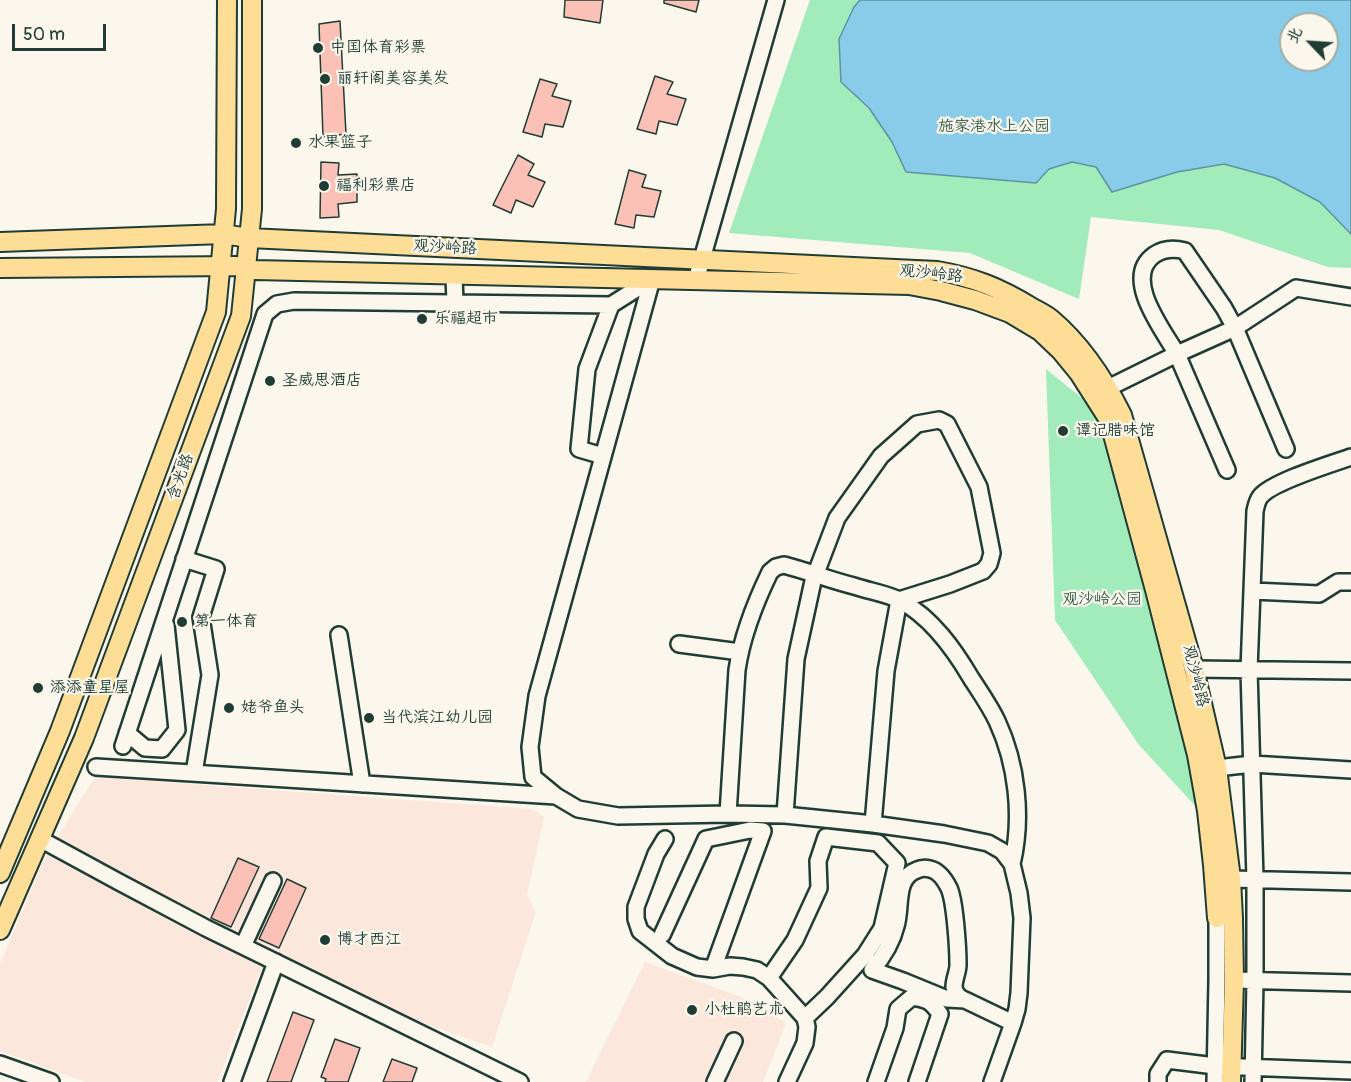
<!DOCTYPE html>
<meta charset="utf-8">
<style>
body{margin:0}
#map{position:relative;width:1351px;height:1082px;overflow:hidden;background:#fbf7ec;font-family:Pangolin,"LXGW WenKai TC",sans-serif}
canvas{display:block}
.north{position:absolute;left:1279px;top:12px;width:60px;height:60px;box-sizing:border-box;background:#fbf7ec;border:2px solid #a3ada2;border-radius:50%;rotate:295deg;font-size:16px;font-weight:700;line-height:24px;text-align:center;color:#1f3d34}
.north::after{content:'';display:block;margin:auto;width:21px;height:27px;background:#1f3d34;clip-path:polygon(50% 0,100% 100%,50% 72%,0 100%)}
.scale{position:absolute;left:12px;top:24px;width:94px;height:27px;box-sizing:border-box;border:3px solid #1f3d34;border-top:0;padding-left:8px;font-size:18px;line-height:21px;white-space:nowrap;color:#1f3d34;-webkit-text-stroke:4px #fbf7ec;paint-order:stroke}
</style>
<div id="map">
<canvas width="1351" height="1082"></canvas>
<div class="north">北</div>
<div class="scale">50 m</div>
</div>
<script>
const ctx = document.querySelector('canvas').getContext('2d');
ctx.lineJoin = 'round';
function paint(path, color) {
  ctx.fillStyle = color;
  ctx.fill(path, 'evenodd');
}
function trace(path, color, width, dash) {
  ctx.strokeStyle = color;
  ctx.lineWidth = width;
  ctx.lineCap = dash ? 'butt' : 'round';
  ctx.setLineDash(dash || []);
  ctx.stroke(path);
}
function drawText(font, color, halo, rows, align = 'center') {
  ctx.font = font + ' Pangolin,"LXGW WenKai TC",sans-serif';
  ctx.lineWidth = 4.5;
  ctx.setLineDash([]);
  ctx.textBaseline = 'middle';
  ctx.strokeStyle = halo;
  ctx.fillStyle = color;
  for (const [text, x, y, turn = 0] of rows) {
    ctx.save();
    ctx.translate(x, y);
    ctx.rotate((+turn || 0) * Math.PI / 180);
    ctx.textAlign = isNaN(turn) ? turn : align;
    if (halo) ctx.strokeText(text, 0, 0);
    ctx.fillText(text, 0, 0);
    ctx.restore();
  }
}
paint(new Path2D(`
 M95,777L532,809L544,817L527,895L536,912L492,1047L262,968L217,1082H86L0,1051V964L46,855Z
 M645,962L741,997L786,1023L763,1082H586Z`), '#fbe7dc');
paint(new Path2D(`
 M810,0H1351V268L1328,267L1219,230L1091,217L1079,299L970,253L729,233ZM1291,24H1327V60H1291Z
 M1046,369L1109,420L1201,812L1139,745L1055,620Z`), '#a2ebba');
const water = new Path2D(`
 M860,0H1351V234L1320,202L1275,178L1224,164L1177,172L1112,192L1096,167L1072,162L1049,169L1036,183L906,172L892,142L869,108L841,82L839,39L854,7ZM1291,24H1327V60H1291Z`);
paint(water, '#88ccea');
trace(water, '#5e93a1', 1.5);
const building = new Path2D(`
 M565,0H603L600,23L564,17Z
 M664,0H699L696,12L664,3Z
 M340,21L346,134L323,137L319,24Z
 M655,76L673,82L667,94L686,99L677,125L659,121L656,134L637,129Z
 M540,79L557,84L552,96L571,101L563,127L545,124L542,137L523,132Z
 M518,155L534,164L528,175L545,182L533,207L516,200L511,213L493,205Z
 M321,162L339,163L338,175L357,174V202L338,204L339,217L320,218Z
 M629,170L646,175L642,187L661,191L654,217L636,215L634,228L615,224Z
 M238,858L259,867L231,927L211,918Z
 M287,879L306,888L279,948L259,939Z
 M293,1012L314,1020L291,1082H267Z
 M335,1039L360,1048L348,1082H325L326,1079L321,1077Z
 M392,1059L417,1068L412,1082H383Z`);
paint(building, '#fcc1b6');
trace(building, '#1f3d34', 1.5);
const minor = new Path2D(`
 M454,275L455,303
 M652,279L537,696L530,747L533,777L556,796L578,809L618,816L728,814L785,815L873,824L944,834L988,843L1002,851L1012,864L1019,893L1022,918L1019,993L1017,1009L1013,1023L992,1082
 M696,280L776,0
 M1108,388L1177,354L1227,470
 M1286,449L1235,328L1224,308L1185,251C1174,248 1163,249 1154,255C1122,278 1163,330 1177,354L1235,328L1296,288L1351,297
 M603,456L579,449L587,369L611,305
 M184,559L216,569L201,617L210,675L194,773
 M1253,591L1319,594L1338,582H1351
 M339,635L362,784
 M679,644L740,652
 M1194,669L1351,671
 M127,733L145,748L162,749L177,730L166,625
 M123,746L265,314L277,304L294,301L611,305L652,279
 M96,767L556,796
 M1217,768L1252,764L1351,770
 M728,814L737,670C742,636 755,603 770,572L776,567L784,565C807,571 830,580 854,586C868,591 889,594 901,601C932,618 954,649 971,678C980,692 990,706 997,721C1017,764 1023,817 1012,864
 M785,815L796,659L813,581L837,518L881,456L917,424L939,420L947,424L979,487L992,553L989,564L983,571L950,584L899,600L886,671L873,824
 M40,839L119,882L206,928L520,1082
 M665,839L656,854L636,907V919L640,931L672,956L697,967L713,969L730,966L743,967L757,970L769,978L805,1018L807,1027L805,1043L787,1082
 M1231,879L1351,882
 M662,935L706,839L750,830L763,831L713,969
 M243,946L273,881
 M769,978L795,940L819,888L818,861L826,837L878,843L897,863L882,928L865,955L827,997L805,1018
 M1234,980L1351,983
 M965,1000L947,999L903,981L872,970C883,957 892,943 896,926C902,908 894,878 917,870C921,868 926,868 930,869C939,871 945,880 949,888C955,901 958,948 958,965C958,972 954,979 954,987C955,994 959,998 965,1000L1013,1023
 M0,1064L51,1082
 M232,1082L276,962
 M715,1082L734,1041
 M876,1082L895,1028L898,1009L912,997C927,999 931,1001 940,1014L917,1082
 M1158,1082V1074L1167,1060L1215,1066L1351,1071
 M1215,1082L1217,980V918
 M1253,1082L1255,981V879L1249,670L1255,511C1256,507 1257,501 1260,497C1271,482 1331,464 1351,457`);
const major = new Path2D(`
 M0,242L223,234L249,238L937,271C973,277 1000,288 1031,307C1038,311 1045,314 1051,319C1082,345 1104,379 1122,415L1194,669L1217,768L1231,879L1233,918L1234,980L1231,1082
 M0,268L236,266L255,270L909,285L941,291L975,300L1010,313L1040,331L1061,351L1079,373L1109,420L1155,590L1197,755L1207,811L1213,865L1217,918
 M0,873L60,731L216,312L226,209L227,0
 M0,930L84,738L241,316L252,209V0`);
trace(minor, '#1f3d34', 20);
trace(major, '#1f3d34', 22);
trace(minor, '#fbf7ec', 15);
trace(major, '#fedd96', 18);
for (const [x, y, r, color] of [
 [318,48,6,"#1f3d34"],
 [325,79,6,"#1f3d34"],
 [296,143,6,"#1f3d34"],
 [324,186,6,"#1f3d34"],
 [422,319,6,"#1f3d34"],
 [270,381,6,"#1f3d34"],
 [1063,431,6,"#1f3d34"],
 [182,622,6,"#1f3d34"],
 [38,688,6,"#1f3d34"],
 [229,708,6,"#1f3d34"],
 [369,718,6,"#1f3d34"],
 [325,940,6,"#1f3d34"],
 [692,1010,6,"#1f3d34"]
]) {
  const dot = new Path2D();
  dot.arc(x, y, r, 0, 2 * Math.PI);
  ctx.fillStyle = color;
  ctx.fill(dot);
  trace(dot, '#fbf7ec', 2);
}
drawText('16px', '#1f3d34', '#fbf7ec', [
 ["中国体育彩票",330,48],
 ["丽轩阁美容美发",337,79],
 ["水果篮子",308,143],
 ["福利彩票店",336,186],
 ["乐福超市",434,319],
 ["圣威思酒店",282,381],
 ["谭记腊味馆",1075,431],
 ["第一体育",194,622],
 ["添添童星屋",50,688],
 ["姥爷鱼头",241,708],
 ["当代滨江幼儿园",381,718],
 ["博才西江",337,940],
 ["小杜鹃艺术",704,1010]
], 'left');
drawText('16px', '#39604f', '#fbf7ec', [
 ["施家港水上公园",994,127],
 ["观沙岭公园",1102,600]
]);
drawText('16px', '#1f3d34', '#fbf7ec', [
 ["观沙岭路",445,248,3],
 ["观沙岭路",931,274,6],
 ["含光路",181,477,-70],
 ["观沙岭路",1195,676,76]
]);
</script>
